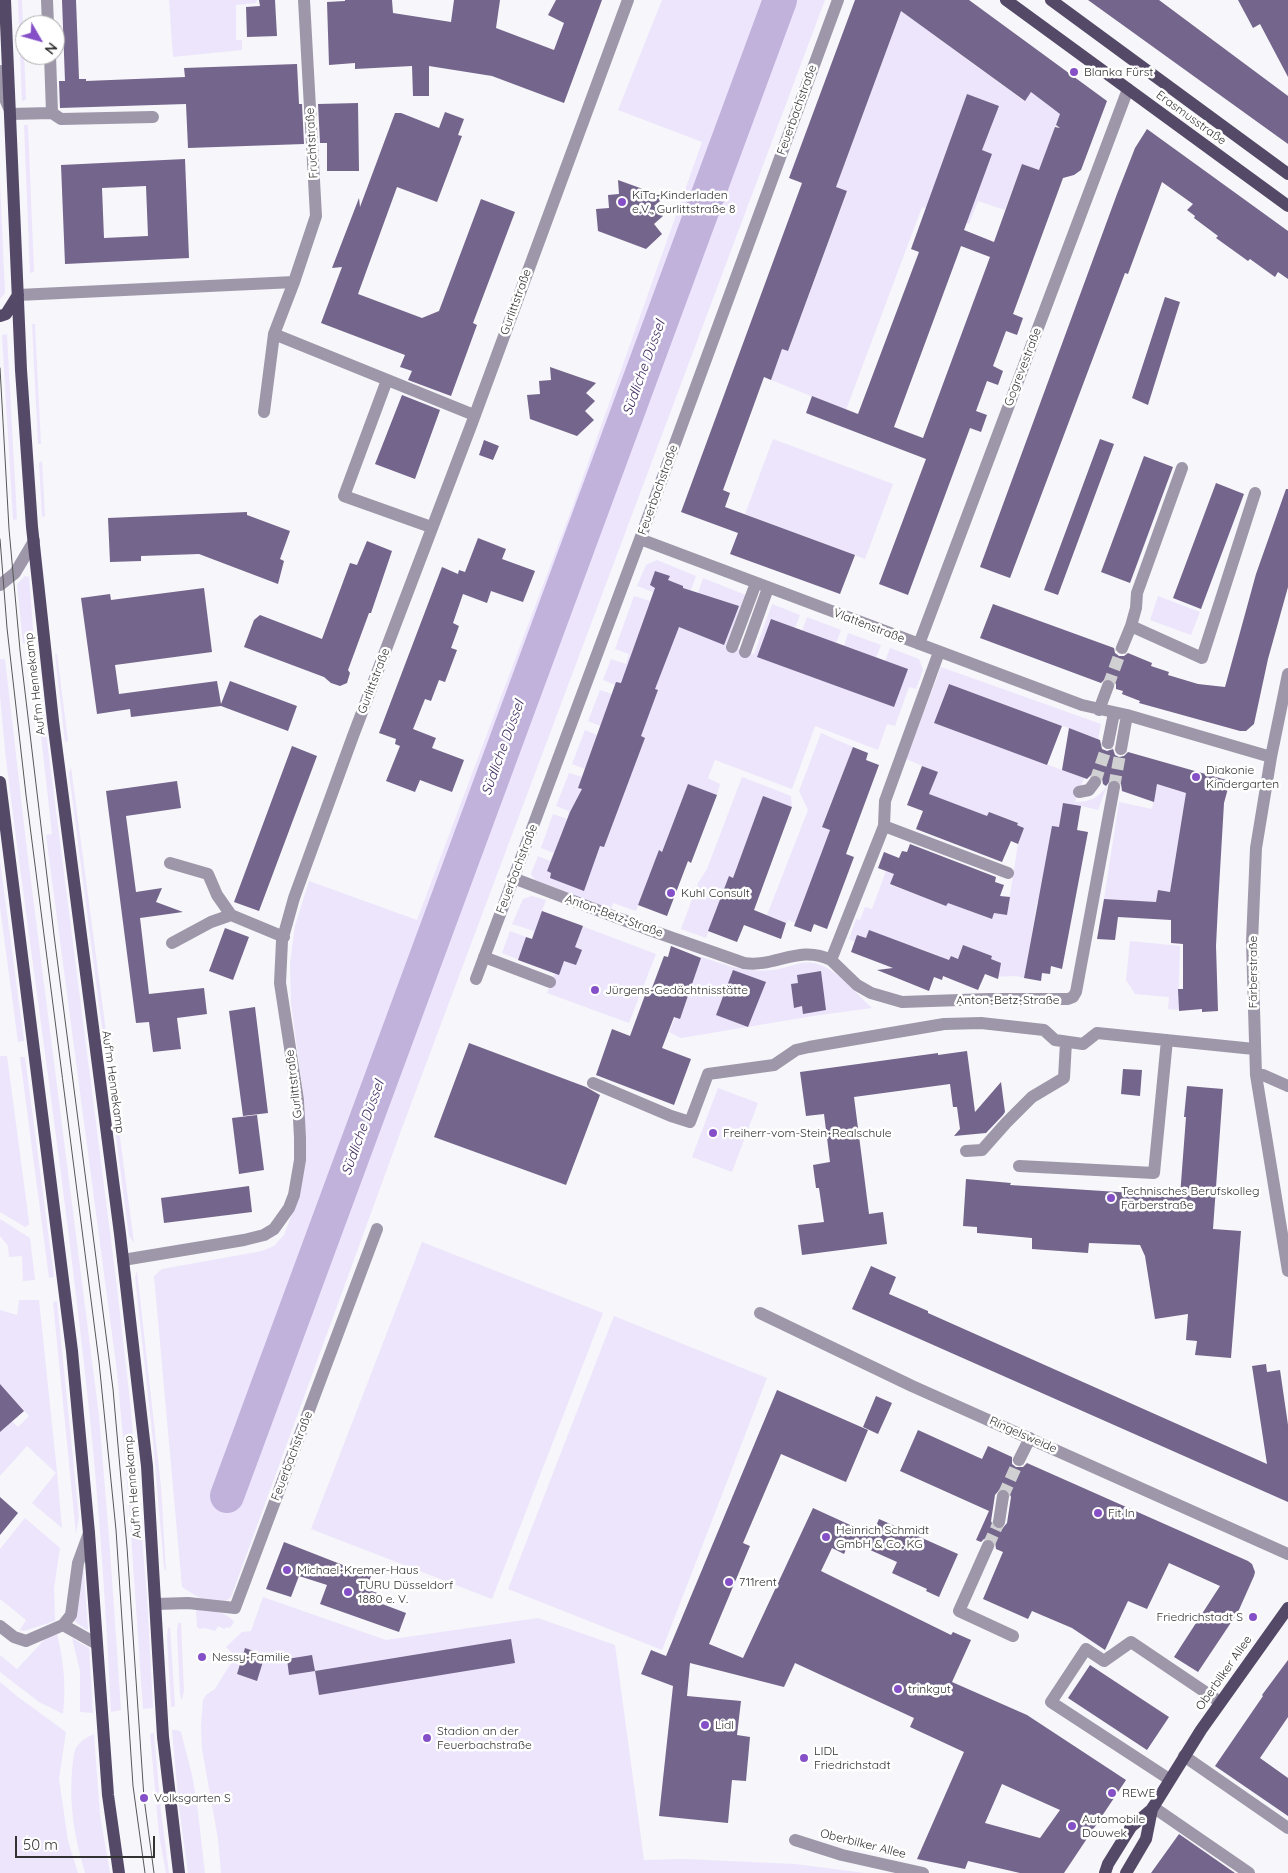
<!DOCTYPE html>
<meta charset="utf-8">
<style>
body{margin:0}
#map{position:relative;width:1288px;height:1873px;overflow:hidden;background:#f7f6fa;font-family:Quicksand,sans-serif}
canvas{display:block}
.north{position:absolute;left:15px;top:15px;width:50px;height:50px;box-sizing:border-box;background:#fff;border:1px solid #adadad;border-radius:50%;rotate:128deg;font-size:14px;font-weight:700;line-height:20px;text-align:center;color:#323233}
.north::after{content:'';display:block;margin:auto;width:18px;height:22px;background:#8550c7;clip-path:polygon(50% 0,100% 100%,50% 72%,0 100%)}
.scale{position:absolute;left:15px;top:1836px;width:140px;height:22px;box-sizing:border-box;border:2px solid #323233;border-top:0;padding-left:6px;font-size:15px;line-height:18px;white-space:nowrap;color:#323233;-webkit-text-stroke:4px #fff;paint-order:stroke}
</style>
<div id="map">
<canvas width="1288" height="1873"></canvas>
<div class="north">N</div>
<div class="scale">50 m</div>
</div>
<script>
const ctx = document.querySelector('canvas').getContext('2d');
ctx.lineJoin = 'round';
function paint(path, color) {
  ctx.fillStyle = color;
  ctx.fill(path, 'evenodd');
}
function trace(path, color, width, dash) {
  ctx.strokeStyle = color;
  ctx.lineWidth = width;
  ctx.lineCap = dash ? 'butt' : 'round';
  ctx.setLineDash(dash || []);
  ctx.stroke(path);
}
function drawText(font, color, halo, rows, align = 'center') {
  ctx.font = font + ' Quicksand,sans-serif';
  ctx.lineWidth = 5;
  ctx.setLineDash([]);
  ctx.textBaseline = 'middle';
  ctx.strokeStyle = halo;
  ctx.fillStyle = color;
  for (const [text, x, y, turn = 0] of rows) {
    ctx.save();
    ctx.translate(x, y);
    ctx.rotate((+turn || 0) * Math.PI / 180);
    ctx.textAlign = isNaN(turn) ? turn : align;
    if (halo) ctx.strokeText(text, 0, 0);
    ctx.fillText(text, 0, 0);
    ctx.restore();
  }
}
paint(new Path2D(`
 M18,0H22L26,100L22,101Z
 M169,0H257L256,3L236,5V40H242V50L173,57Z
 M662,0H825L402,1128L231,1597C218,1611 194,1595 182,1587L154,1276L162,1269L262,1251L274,1246L284,1235L292,1214L305,1106L291,1004L290,963L295,926L309,881L417,920L572,508L702,142L618,110Z
 M897,8L1024,101L1031,92L1053,109L1057,107L1062,110L1039,170L1022,164L1005,210L978,201L969,224L922,207L846,410L771,380L782,349L788,351L847,192L836,187L892,35Z
 M24,125H28L34,272L30,273Z
 M0,181L5,293L0,299Z
 M32,324H35L41,444H38Z
 M7,334L17,519L13,520L2,335Z
 M773,439L893,484L865,559L745,514Z
 M42,461L45,516L42,517L39,463Z
 M657,560L696,576L690,593L697,596L703,578L746,595L732,647L754,654L772,604L800,615L795,628L802,631L807,617L841,630L836,643L844,646L848,633L881,645L876,658L885,661L890,648L919,659L923,670L916,689L909,687L895,726L887,724L878,750L815,726L792,789L715,760L708,778L720,784L717,795L688,784L662,852L659,851L636,911L613,903L611,909L535,880L531,874L538,856L550,861L554,853L541,848L553,814L567,819L569,811L556,806L569,773L582,777L585,769L572,764L585,730L597,735L601,726L588,721L600,690L612,694L615,685L603,680L611,659L626,664L629,654L615,649L634,596L650,601L653,592L637,586L646,565Z
 M25,576L29,577L34,642L23,643L17,584Z
 M1158,596L1200,612L1191,635L1150,620Z
 M55,654H57L68,741L65,742Z
 M32,655H36L116,1279L130,1401L147,1597L153,1708L143,1709L128,1492L117,1372L46,835L52,834Z
 M0,659H5L26,842L99,1416L110,1550L121,1710L111,1712C106,1614 100,1516 90,1419C67,1199 34,980 6,760L0,696Z
 M941,667L1101,724L1098,739L949,684L934,723L1084,778L1075,802C1090,802 1098,798 1107,786L1098,810L1081,806L1048,903L1037,902L1025,978L1016,976L992,977L998,962L991,959L992,956L963,945L958,959L951,956L948,964L941,961L942,957L913,946L908,959L869,930L866,938L855,942L849,939L856,919L860,920L865,907L872,909L886,871L894,874L890,885L946,905L951,894L963,908L991,919L994,912L1007,914L1018,844L1024,828L1017,825V822L989,812L986,819L929,794L937,772L906,759Z
 M821,733L853,747L822,826L831,830L796,923L788,920L787,923L767,915L808,810L799,791Z
 M71,767L134,1243L129,1236L126,1214L69,773Z
 M742,777L791,796L792,807L763,797L733,878L729,877L706,938L681,929L698,883L707,869Z
 M1157,784L1186,793L1170,892L1158,890L1156,902L1104,899L1119,802L1152,809Z
 M0,861L24,1041L18,1042L0,907Z
 M532,896L546,900L542,911L656,954L629,1023L547,993L555,974L502,953L510,931L532,939L534,931L512,924L523,899Z
 M1130,941L1180,946L1178,1010L1168,1009L1169,997L1135,994L1126,980Z
 M701,957C726,965 745,973 772,970C786,969 801,960 814,963C837,968 855,993 872,1008L813,1016L681,1038L669,1032Z
 M0,1056H7L29,1222V1225L25,1227L0,1212Z
 M20,1057H25L54,1277L49,1278Z
 M718,1088L758,1103L732,1172L692,1157Z
 M0,1219L30,1238L35,1280L23,1281L22,1256L9,1257L8,1246L0,1236Z
 M422,1242L603,1313L492,1599L311,1529Z
 M137,1271L161,1486L166,1571L164,1568L153,1441L135,1277Z
 M19,1300H39L57,1472L62,1528L32,1503L56,1473L27,1446L0,1476V1432L12,1421L18,1427L29,1416L0,1384V1310L17,1315Z
 M57,1301L79,1517L76,1534L53,1302Z
 M614,1316L767,1378L662,1650L508,1589Z
 M25,1518L60,1548L54,1588L55,1621L24,1631L20,1630L26,1620L0,1599V1549Z
 M83,1564L88,1628L87,1630L73,1620Z
 M263,1597L386,1640L538,1618L615,1645L644,1860L683,1859L795,1864L865,1873H221L218,1839L202,1749L201,1726L203,1700L206,1695L215,1689L234,1658L233,1654L226,1647L242,1632L251,1631Z
 M196,1609C210,1611 225,1610 234,1622L230,1628L227,1627L224,1629L218,1626L215,1631L205,1628L200,1629L197,1627Z
 M178,1623H181L184,1691L182,1700L180,1695L177,1631Z
 M170,1627L175,1706L171,1707L167,1637L168,1628Z
 M57,1634C64,1662 66,1686 63,1714L39,1702L0,1672V1655L17,1669L46,1638Z
 M72,1638L89,1648L93,1713L80,1712V1671Z
 M0,1682L18,1697L66,1732L59,1779L68,1841L78,1873H0Z
 M172,1730H176L181,1732L192,1775L197,1804L205,1873H188L179,1807Z
 M154,1733L161,1811L169,1873H166L159,1835L150,1734Z
 M94,1734L100,1815L110,1873H85C75,1839 69,1807 72,1771C73,1764 73,1754 76,1748C80,1741 87,1737 94,1734Z`), '#ece5fc');
trace(new Path2D(`
 M227,1496L780,0`), '#c1b2dc', 34);
paint(new Path2D(`
 M62,0H76L79,79H86V81L185,77L184,68L297,64L299,104H302L304,144L188,148L186,104L60,108L59,81H65Z
 M259,0H275L277,36L247,37L246,7L260,6Z
 M345,0H392L393,13L451,22L454,0H500L496,28L554,50L564,23L548,15L556,0H602L564,103L492,76L429,66V96H413L412,66L355,69V63L329,65L327,2L345,1Z
 M855,0H969L1107,101L1081,170L1074,175L1063,178L1013,314L1023,318L1017,335L1006,331L993,366L1003,371L998,385L987,381L976,411L987,415L981,432L970,428L908,595L879,584L926,459L806,413L812,396L858,414L919,252L911,249L967,94L999,106L982,150L992,154L964,230L994,242L1022,164L1039,170L1055,127L1060,128L1056,125L1060,114L1031,92L1025,101L901,11L836,187L847,191L788,351L782,349L771,380L764,377L723,490L730,493L725,507L855,555L840,594L730,554L738,533L681,512L802,183L789,178ZM961,246L990,257L923,438L894,427Z
 M1088,0H1159L1288,96V144Z
 M1238,0H1288V77L1260,24L1253,28Z
 M358,103L359,171H327V143H320L318,104Z
 M445,112L464,119L458,135L462,136L437,202L397,187L358,294L422,318L439,311L481,199L515,212L473,323L477,325L451,396L408,380L412,371L400,367L405,355L321,323L342,267L332,268L359,198L360,207L395,113H401L439,128Z
 M1147,129L1288,231V279L1278,272L1275,277L1250,259L1248,261L1216,238L1218,236L1194,218L1195,216L1187,210L1193,204L1162,182L1128,274L1125,273L1010,578L980,567L1117,194L1135,148Z
 M185,159L189,258L65,264L61,165ZM146,186L148,236L104,238L102,188Z
 M618,180L665,197L654,206L663,216L654,224L662,234L646,249L598,231L596,209L609,208L608,195L619,194Z
 M1165,297L1180,302L1148,405L1132,398Z
 M550,367L596,383L586,393L595,401L585,411L594,420L577,436L530,419L527,395L540,394L539,381L551,380Z
 M402,395L440,410L415,479L375,464Z
 M1100,439L1114,444L1058,595L1044,590Z
 M484,440L499,446L493,460L479,455Z
 M1144,456L1173,467L1130,583L1101,572Z
 M1216,483L1244,494L1201,609L1173,598Z
 M1286,489H1288V587L1268,659L1254,724L1246,731H1240L1139,703L1140,701L1122,694L1123,691L1116,689V684L1111,679L1106,678L1101,683L980,638L993,604L1114,648L1115,653L1119,656H1124L1128,653L1152,663L1151,666L1169,672L1168,675L1198,684L1225,687L1256,574Z
 M247,512V515L290,531L280,559L284,561L278,584L199,554L141,556V561L110,562L108,518Z
 M478,538L506,549L502,559L535,571L523,602L491,591L487,603L463,594L453,623L459,626L451,648L457,650L445,682L439,680L431,701L425,699L413,729L436,738L432,748L464,760L452,792L420,780L415,792L386,781L400,746L395,744L396,739L379,733L442,567L458,574L459,570L465,572Z
 M367,541L392,551L371,613H369L348,670L350,673L347,683L340,686L331,683L324,677L244,647L254,620L260,615L322,639L350,563L357,565Z
 M655,571L670,576L668,580L683,586V588L739,606L724,645L679,627L655,689L658,690L641,736L645,738L604,847L600,846L584,891L550,878L551,873L547,871L570,812L582,789L578,788L616,682L621,683L655,588L650,585Z
 M204,588L212,652L115,665L119,694L217,681L221,704L230,681L297,706L288,731L221,706L131,717L130,709L97,714L81,598L110,594L111,600Z
 M771,619L908,669L894,707L757,657Z
 M949,684L1062,726L1047,765L934,723Z
 M1069,728L1100,740L1102,749L1107,751L1113,749L1115,755L1119,757L1124,756L1128,752L1230,781L1224,803L1218,905L1216,946L1218,1011L1202,1012V1009L1179,1011L1178,989H1183V944L1171,943V920L1118,917L1115,940L1097,939L1104,899L1156,902L1158,890L1170,892L1186,793L1157,784L1154,802L1122,791L1121,784L1116,779L1111,780L1106,786L1103,784L1102,778L1096,774L1091,775L1087,779L1062,770Z
 M292,746L317,756L259,911L234,902Z
 M853,747L868,753L866,760L879,765L846,854L854,857L827,929L814,924L811,932L794,926L830,830L822,827Z
 M922,766L938,772L929,794L987,816L989,812L1018,823L1017,825L1024,828L1018,844L1011,841L1002,862L916,829L923,811L907,805Z
 M177,781L181,808L126,816L136,892L162,888L156,902L183,912L140,918L149,994L204,988L207,1014L177,1018L181,1049L153,1052L149,1022L136,1023L106,791Z
 M688,784L717,795L691,863L688,861L667,916L638,905L659,850L662,852Z
 M763,796L792,807L754,910L786,923L781,939L744,925L737,942L708,931L729,876L733,878Z
 M1063,803L1081,806L1077,830L1088,832L1062,969L1051,966L1050,974L1042,973L1041,981L1024,978L1052,826L1059,827Z
 M910,844L996,877L995,882L1004,885L1000,896L1010,897L1007,915L994,913L992,919L948,903L946,906L890,884L894,874L878,868L884,852L899,858L902,851L907,852Z
 M542,911L583,926L575,947L582,950L576,965L564,961L559,975L518,960L526,937L532,939Z
 M225,928L249,937L233,980L209,971Z
 M869,930L949,960L951,956L958,959L963,945L992,956L991,959L1001,963L998,979L985,974L978,990L943,976L942,980L934,977L929,991L877,970L893,968L851,952L857,935L866,938Z
 M671,946L701,958L680,1019L674,1017L662,1048L691,1059L674,1105L596,1075L612,1029L630,1036L648,987L652,988L664,956L668,957Z
 M733,970L766,982L748,1027L716,1015Z
 M821,971L826,1010L803,1014L802,1006L794,1008L791,984L798,983L797,975Z
 M255,1007L268,1113L243,1116L229,1011Z
 M469,1043L586,1087L600,1095L566,1185L434,1137Z
 M967,1051L975,1112L1001,1082L1005,1112L1003,1115L986,1133L954,1136L960,1129L957,1107H953L950,1084L854,1097L869,1214L883,1212L887,1244L802,1255L798,1225L824,1222L819,1188H816L813,1165L830,1162L824,1114L806,1116L800,1072L938,1053V1055Z
 M1123,1069L1142,1070L1140,1096L1121,1094Z
 M1187,1086L1223,1089L1213,1229L1241,1231L1231,1358L1195,1355L1197,1341L1186,1340L1188,1314L1155,1319L1145,1256L1140,1245L1089,1243L1088,1253L1032,1249V1238L977,1233V1227L963,1226L966,1179L1011,1183L1010,1185L1180,1196L1186,1117H1184Z
 M257,1115L264,1170L239,1174L232,1118Z
 M249,1186L252,1212L164,1223L161,1198Z
 M871,1266L896,1277L889,1294L928,1311V1313L1267,1464L1252,1366L1266,1364L1267,1372L1280,1370L1288,1425V1502L852,1309Z
 M0,1384L24,1411L0,1432Z
 M777,1390L868,1430L846,1482L781,1454L743,1543L750,1546L709,1644L743,1658L813,1508L872,1535L879,1519L958,1554L939,1597L926,1591L927,1589L892,1573L897,1562L850,1541L844,1554L832,1548L821,1571L951,1635L953,1632L971,1640L952,1682L1027,1715L1126,1780L1064,1873H1020L968,1861L965,1869L917,1859L964,1752L910,1727L914,1718L795,1663L784,1687L690,1663L687,1696L741,1701L737,1735L750,1737L746,1781L732,1780L728,1823L659,1816L673,1686L641,1674L651,1650L666,1656ZM1002,1784L1060,1810L1040,1838L985,1823Z
 M876,1396L892,1403L878,1434L863,1427Z
 M918,1430L982,1459L988,1446L1012,1457V1464L1016,1467H1023L1027,1463L1248,1561L1252,1564L1255,1572L1254,1576L1238,1612L1198,1672L1174,1657L1220,1586L1169,1563L1147,1609L1128,1601L1105,1650L1072,1628L1032,1611L1028,1619L983,1599L1003,1552L996,1549L995,1542L991,1538L984,1539L981,1542L976,1540L989,1511L900,1471ZM1005,1488L1008,1490L1011,1497L1007,1523L1002,1529L997,1530L994,1528L991,1521L995,1495L1000,1489Z
 M0,1497L18,1513L0,1535Z
 M284,1542L371,1576L366,1589L380,1594L377,1602L406,1613L399,1632L320,1604L327,1585L299,1576L291,1597L266,1589Z
 M511,1639L515,1663L319,1695L315,1671Z
 M245,1648L265,1655L257,1681L237,1674Z
 M312,1655L315,1671L289,1675L287,1659Z
 M1288,1660V1717L1260,1758L1288,1778V1816L1215,1766L1263,1696L1262,1695Z
 M1090,1665L1169,1717L1147,1750L1068,1698Z
 M1179,1834L1235,1873H1151Z`), '#73658b');
trace(new Path2D(`
 M1108,686L1122,648
 M1095,782L1108,743
 M1114,787L1121,749
 M1003,1496L1019,1460
 M988,1546L999,1522`), '#d0cfd2', 12, [12, 6]);
trace(new Path2D(`
 M47,0L48,25
 M0,71L2,92L9,108
 M52,113L61,119L153,117
 M10,114L52,113L50,55
 M18,295L294,282
 M274,334L474,415
 M387,380L344,496L431,527
 M264,412L274,334L294,282L316,216L304,0
 M640,539L1082,705L1127,715L1271,757
 M0,585L15,573L34,541
 M1131,626L1136,608L1137,593L1182,468
 M919,644L1128,89
 M732,647L756,583
 M1122,648L1131,626L1202,658L1255,493
 M745,652L768,588
 M1288,674L1271,757L1256,848L1252,942L1256,1075L1288,1271
 M1099,710L1108,686
 M1108,743L1114,713
 M1121,749L1127,715
 M1079,792L1089,790L1095,782
 M884,826L1008,873
 M170,863L208,874L217,895L231,915L284,937
 M513,878L647,929L744,963C775,968 799,944 831,960L884,826L885,801L939,652
 M172,943L211,922L231,915
 M484,957L550,982
 M831,960L857,985L871,993L902,1002L989,999H1068L1073,997L1076,992L1114,787
 M476,979L640,539L838,0
 M1256,1075H1263L1288,1086
 M593,1083L671,1116L690,1122L708,1074L774,1065L796,1050L809,1047L944,1024L981,1023L1044,1030L1055,1040L1083,1044L1097,1033L1254,1049
 M966,1151L982,1150L1006,1123L1032,1097L1064,1078L1066,1042
 M1019,1166L1154,1173L1167,1040
 M123,1260L244,1240L264,1235L274,1229L289,1208L294,1195L300,1160V1138L298,1100L280,983L282,941L294,898L353,736L472,423L628,0
 M760,1313L912,1386L1288,1554
 M1019,1460L1030,1438
 M999,1522L1003,1496
 M988,1546L959,1611L1013,1636
 M156,1604L188,1603L235,1608L377,1229
 M63,1625L97,1644
 M0,1626L14,1637L26,1641L63,1625L71,1615L78,1563L89,1533
 M1184,1756L1288,1828
 M1169,1779L1051,1702L1086,1649L1104,1661L1131,1642L1220,1702
 M1153,1807L1249,1873
 M795,1840L842,1855L923,1873`), '#9d97a9', 12);
trace(new Path2D(`
 M5,0L21,370L32,527L53,721L120,1234L147,1466L163,1737L179,1873
 M1006,0L1288,206
 M1051,0L1288,174
 M0,316L6,314L18,295
 M0,782L72,1351L89,1533L108,1795L119,1873
 M1105,1873L1108,1864L1131,1827L1152,1809L1201,1730L1288,1608
 M1126,1873L1146,1839L1152,1809`), '#544967', 12);
trace(new Path2D(`
 M0,368L9,529L20,650L54,935L113,1389L127,1547L144,1798L154,1873
 M0,539L7,628L26,795L99,1362L116,1530L133,1786L145,1873`), '#575758', 1);
for (const [x, y, r, color] of [
 [1074,72,5,"#8550c7"],
 [622,202,5,"#8550c7"],
 [1196,777,5,"#8550c7"],
 [671,893,5,"#8550c7"],
 [595,990,5,"#8550c7"],
 [713,1133,5,"#8550c7"],
 [1111,1198,5,"#8550c7"],
 [1098,1513,5,"#8550c7"],
 [826,1537,5,"#8550c7"],
 [287,1570,5,"#8550c7"],
 [729,1582,5,"#8550c7"],
 [348,1592,5,"#8550c7"],
 [1253,1617,5,"#8550c7"],
 [202,1657,5,"#8550c7"],
 [898,1689,5,"#8550c7"],
 [705,1725,5,"#8550c7"],
 [427,1738,5,"#8550c7"],
 [804,1758,5,"#8550c7"],
 [1112,1793,5,"#8550c7"],
 [144,1798,5,"#8550c7"],
 [1072,1826,5,"#8550c7"]
]) {
  const dot = new Path2D();
  dot.arc(x, y, r, 0, 2 * Math.PI);
  ctx.fillStyle = color;
  ctx.fill(dot);
  trace(dot, '#fff', 2);
}
drawText('12px', '#323233', '#fff', [
 ["Blanka Fürst",1084,72],
 ["KiTa-Kinderladen",632,195],
 ["e.V., Gurlittstraße 8",632,209],
 ["Diakonie",1206,770],
 ["Kindergarten",1206,784],
 ["Kuhl Consult",681,893],
 ["Jürgens-Gedächtnisstätte",605,990],
 ["Freiherr-vom-Stein-Realschule",723,1133],
 ["Technisches Berufskolleg",1121,1191],
 ["Färberstraße",1121,1205],
 ["Fit In",1108,1513],
 ["Heinrich Schmidt",836,1530],
 ["GmbH & Co. KG",836,1544],
 ["Michael-Kremer-Haus",297,1570],
 ["711rent",739,1582],
 ["TURU Düsseldorf",358,1585],
 ["1880 e. V.",358,1599],
 ["Friedrichstadt S",1243,1617,"right"],
 ["Nessy-Familie",212,1657],
 ["trinkgut",908,1689],
 ["Lidl",715,1725],
 ["Stadion an der",437,1731],
 ["Feuerbachstraße",437,1745],
 ["LIDL",814,1751],
 ["Friedrichstadt",814,1765],
 ["REWE",1122,1793],
 ["Volksgarten S",154,1798],
 ["Automobile",1082,1819],
 ["Douwek",1082,1833]
], 'left');
drawText('12px', '#323233', '#fff', [
 ["Feuerbachstraße",797,110,-70],
 ["Erasmusstraße",1191,118,36],
 ["Fruchtstraße",312,143,-93],
 ["Gurlittstraße",516,302,-70],
 ["Gogrevestraße",1023,367,-69],
 ["Feuerbachstraße",658,490,-70],
 ["Vlattenstraße",869,626,21],
 ["Gurlittstraße",374,681,-69],
 ["Auf'm Hennekamp",35,684,-97],
 ["Feuerbachstraße",517,869,-69],
 ["Anton-Betz-Straße",614,916,20],
 ["Färberstraße",1253,972,-90],
 ["Anton-Betz-Straße",1008,1000],
 ["Auf'm Hennekamp",113,1082,82],
 ["Gurlittstraße",294,1084,-97],
 ["Ringelsweide",1023,1435,24],
 ["Feuerbachstraße",292,1456,-69],
 ["Auf'm Hennekamp",133,1487,-95],
 ["Oberbilker Allee",1224,1673,-55],
 ["Oberbilker Allee",863,1844,14]
]);
drawText('italic 14px', '#422d61', '#fff', [
 ["Südliche Düssel",644,368,-70],
 ["Südliche Düssel",503,748,-70],
 ["Südliche Düssel",363,1128,-70]
]);
</script>
